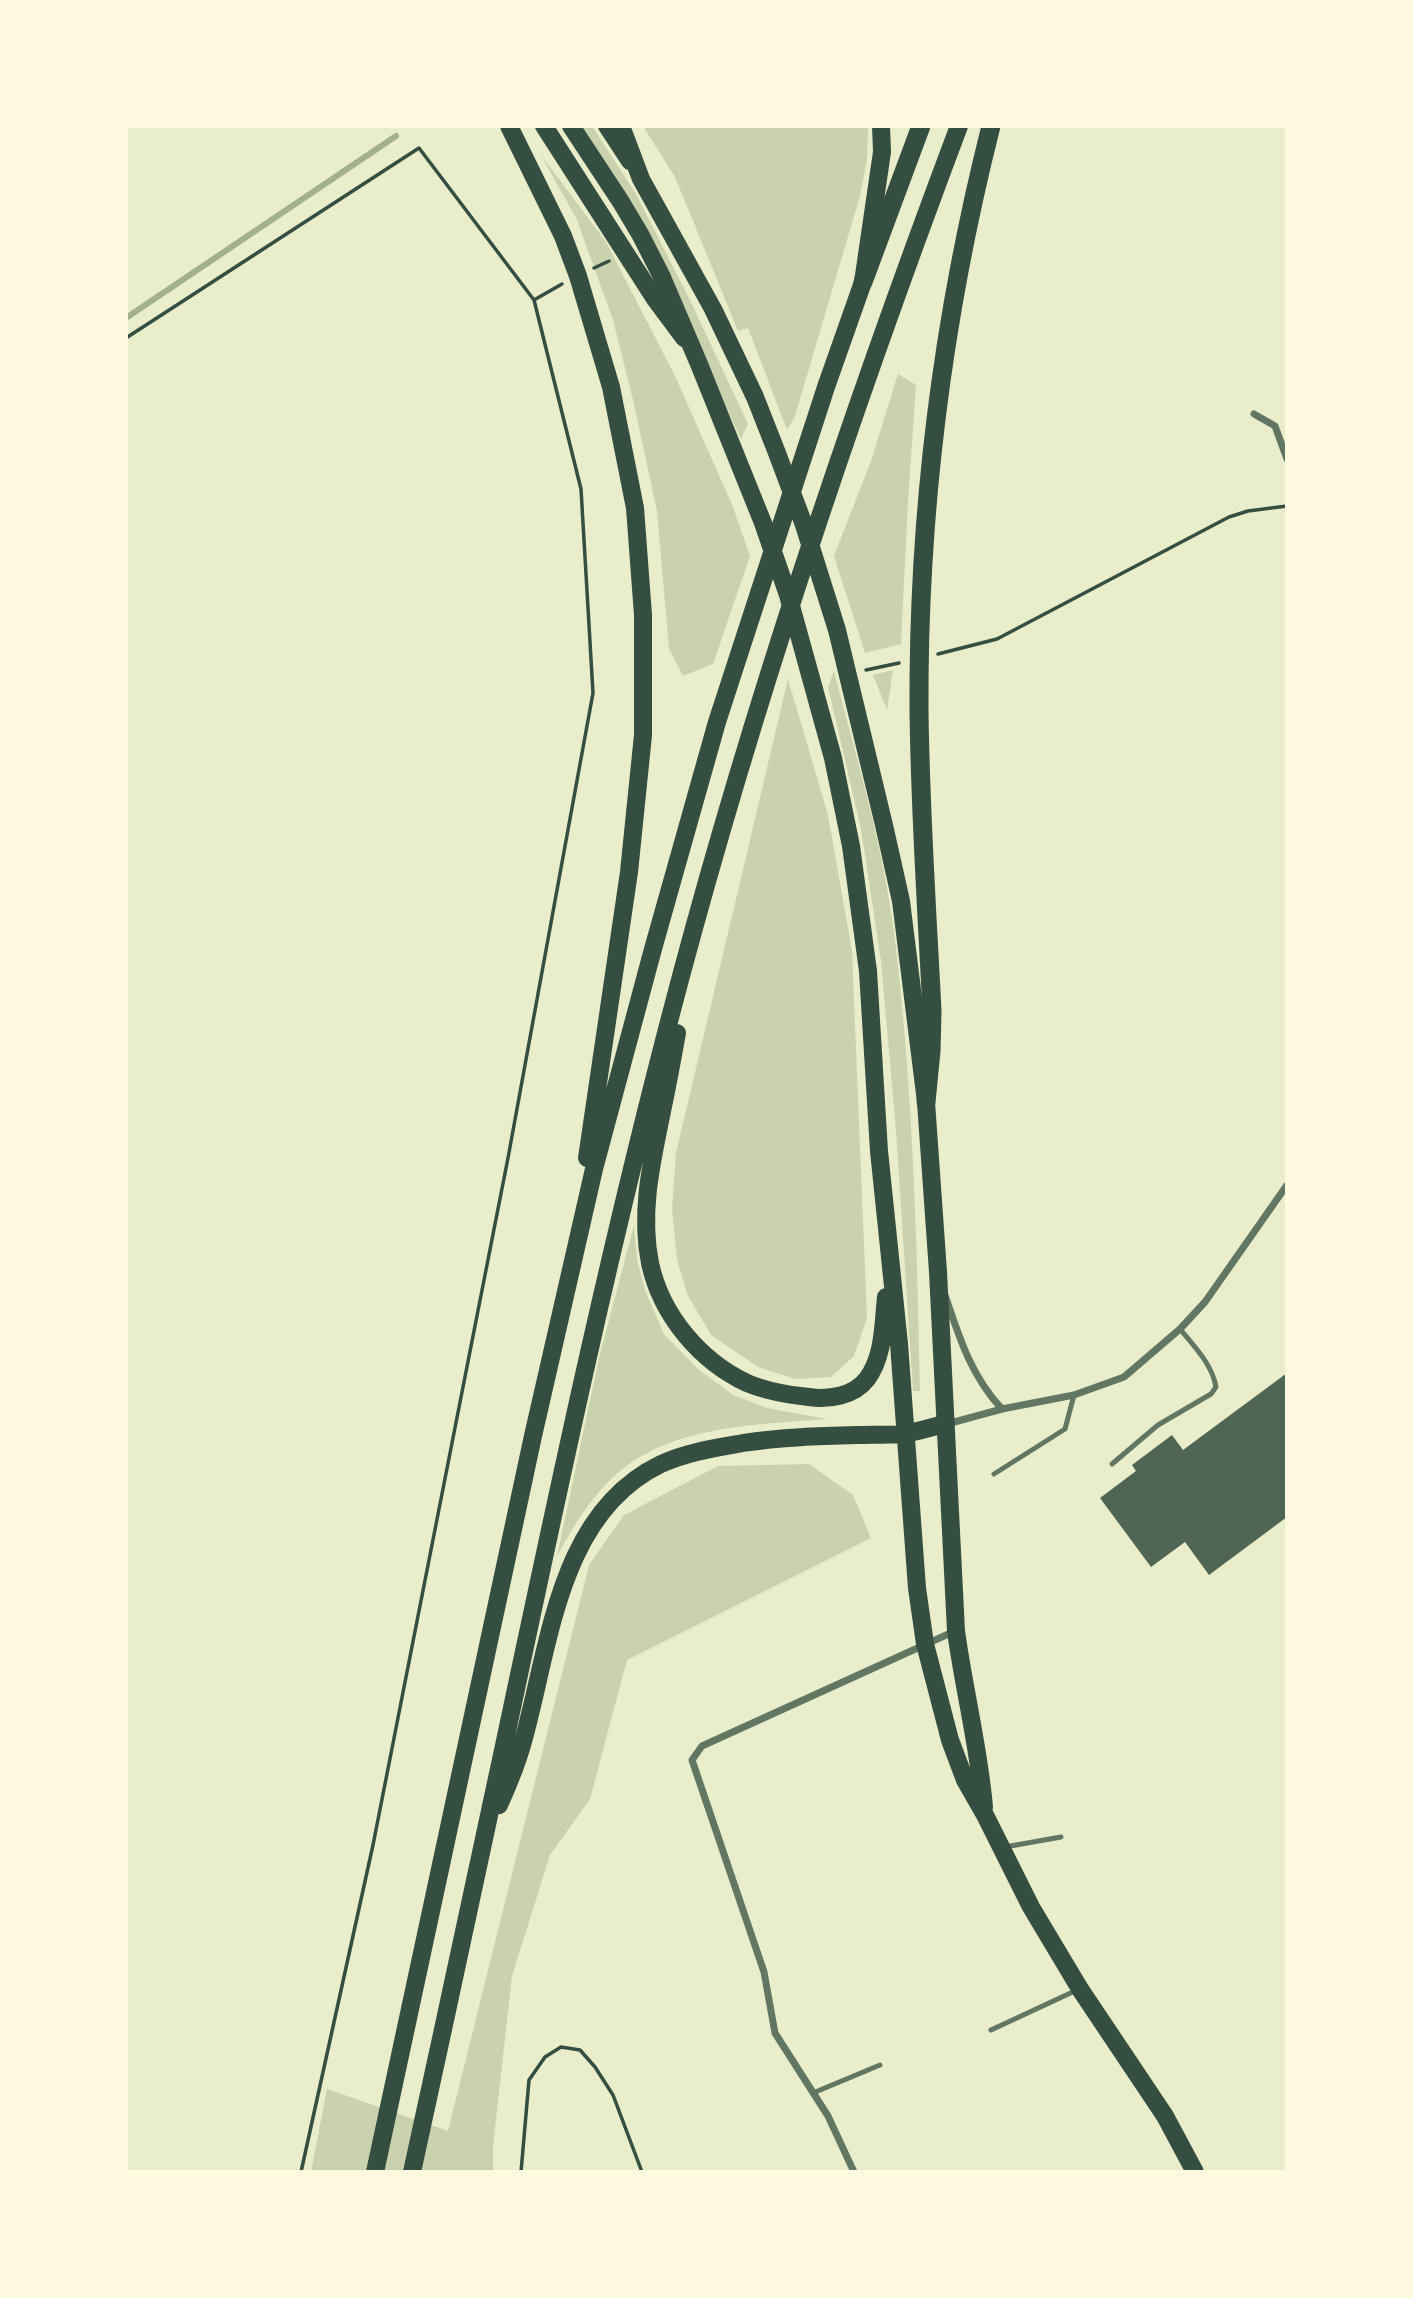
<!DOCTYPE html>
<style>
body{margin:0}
#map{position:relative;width:1413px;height:2298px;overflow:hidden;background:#e9edc9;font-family:Ubuntu,sans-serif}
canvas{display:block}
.frame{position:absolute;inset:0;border:128px solid #fefae0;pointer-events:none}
</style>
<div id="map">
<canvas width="1413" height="2298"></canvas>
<div class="frame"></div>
</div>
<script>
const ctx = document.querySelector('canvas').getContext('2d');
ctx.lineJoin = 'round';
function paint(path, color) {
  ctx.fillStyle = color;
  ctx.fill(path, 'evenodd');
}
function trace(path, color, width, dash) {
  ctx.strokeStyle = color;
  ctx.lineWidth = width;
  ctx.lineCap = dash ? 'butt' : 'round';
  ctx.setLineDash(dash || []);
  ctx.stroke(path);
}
paint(new Path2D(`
 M579,126H592L636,194L690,300L748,424L741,439L687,323Z
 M643,126H868L867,160L860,196L795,416L787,430L748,328L738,331L675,177Z
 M541,155L606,242L675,376L733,507L750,556L713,664L683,676L669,649L657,511L633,400L613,320L577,220Z
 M898,374L916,385L908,502L901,644L865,653L834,556L871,461Z
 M893,670L887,710L873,675Z
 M834,671C857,760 884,849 895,940C913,1089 917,1241 920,1391H913L896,1131L881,961L861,829L828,687Z
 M788,679L828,815L852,951L867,1318L854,1356L831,1377L795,1379L758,1367L711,1335L688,1296L677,1260L672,1208L676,1153Z
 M634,1225L637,1260L645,1290L664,1334L699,1370L733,1395L767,1408L827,1419C754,1425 665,1425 609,1481C587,1503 572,1529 557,1556L599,1358Z
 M809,1464L853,1495L871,1538L627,1660L590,1799L550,1855L512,1976L493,2146V2172H311L327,2089L448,2131L589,1565L624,1515L718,1466Z`), '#cad2ad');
trace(new Path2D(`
 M126,318L396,136`), '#a3b18a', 6);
paint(new Path2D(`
 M1287,1373V1507L1285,1508L1287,1517L1209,1575L1185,1542L1151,1567L1100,1498L1136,1471L1132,1465L1172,1435L1183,1450Z`), '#4f6655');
trace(new Path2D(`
 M594,268L609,261
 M126,338L419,148L534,300L562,284
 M938,654L997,639L1229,517L1248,511L1287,506
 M866,670L899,663
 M301,2172L373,1845L508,1158L593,693L581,489L534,300
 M521,2172L529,2080L545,2057L561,2047L580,2050L595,2067L613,2095L642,2172`), '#344e41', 3.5);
trace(new Path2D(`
 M1112,1464L1158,1425L1211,1394L1216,1387C1212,1364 1194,1346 1180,1329
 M994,1474L1065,1429L1074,1395
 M1005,1847L1061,1837
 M991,2030L1077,1990
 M813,2093L880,2065`), '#617663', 5);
trace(new Path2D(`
 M1254,414L1275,426L1287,459
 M945,1295C959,1337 971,1376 1002,1409
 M947,1424L1002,1409L1074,1395L1124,1377L1180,1329L1205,1302L1287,1185
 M854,2172L828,2116L775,2033L764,1972L692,1760L702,1746L955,1631`), '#617663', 7);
trace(new Path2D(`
 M544,126L655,299L684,338
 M607,126L630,161`), '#344e41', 18);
trace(new Path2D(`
 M509,126L563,236L578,276L611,387L635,508L643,615V735L629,872L587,1158
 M571,126L621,202L640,234L661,275L699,364L763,523L788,595L833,758L851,846L868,971L879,1151L899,1344L917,1588L925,1644L950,1740L965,1780L985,1815L1031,1907L1080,1989L1165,2116L1195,2172
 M621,126L641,179L713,309L755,397L777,453L804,525L837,630L884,825L901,901L926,1102L938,1272L956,1631C964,1690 979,1748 984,1807
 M677,1033C672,1061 667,1088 661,1116C651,1165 640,1213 650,1263C661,1315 700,1361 747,1383C766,1391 789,1395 809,1397C829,1400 854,1396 867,1379C884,1356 883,1325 886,1297
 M499,1805C508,1785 516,1766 522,1745C550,1648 557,1514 661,1464C687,1452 715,1448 743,1443C781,1437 822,1436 860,1435C876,1434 893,1436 908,1433C920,1431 932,1427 944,1424
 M375,2172L533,1436L594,1169L653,949L717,722L826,387L863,282L882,152L881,126
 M412,2172C442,2033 473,1894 502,1755C557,1495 612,1234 681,976C758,688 854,405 959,126`), '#344e41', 18);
trace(new Path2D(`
 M863,282L921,126
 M926,1102L931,1051L932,1011C927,911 920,810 919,709C918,513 943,316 991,126`), '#344e41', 19);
</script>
